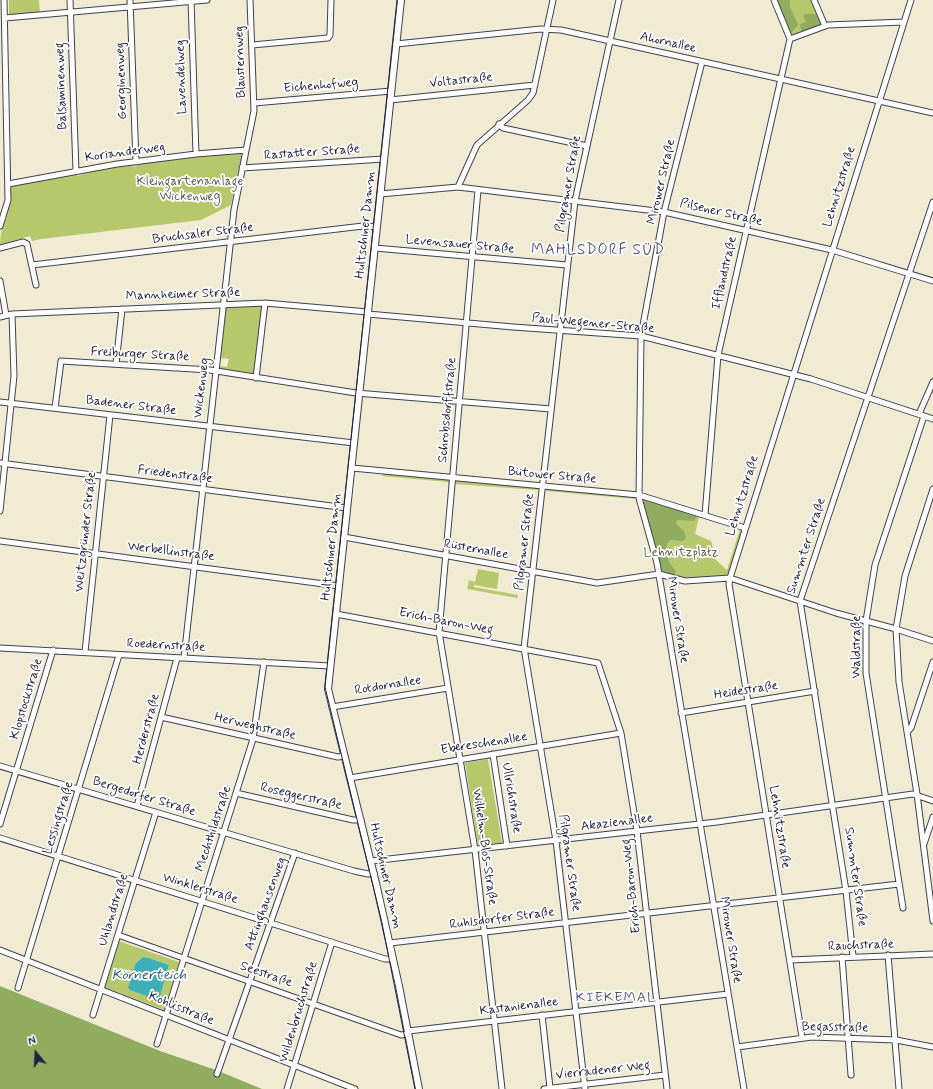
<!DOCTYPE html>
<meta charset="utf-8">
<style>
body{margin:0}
#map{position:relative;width:933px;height:1089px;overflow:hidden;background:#f1ebd4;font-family:Mynerve,sans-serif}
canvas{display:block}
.north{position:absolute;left:16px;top:1033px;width:40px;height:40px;-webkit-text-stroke:3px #fff;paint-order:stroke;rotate:342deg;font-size:11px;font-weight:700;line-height:16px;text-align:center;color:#22223b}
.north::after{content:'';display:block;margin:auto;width:14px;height:18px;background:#22223b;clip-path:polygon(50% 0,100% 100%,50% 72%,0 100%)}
</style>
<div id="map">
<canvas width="933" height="1089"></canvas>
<div class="north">N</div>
</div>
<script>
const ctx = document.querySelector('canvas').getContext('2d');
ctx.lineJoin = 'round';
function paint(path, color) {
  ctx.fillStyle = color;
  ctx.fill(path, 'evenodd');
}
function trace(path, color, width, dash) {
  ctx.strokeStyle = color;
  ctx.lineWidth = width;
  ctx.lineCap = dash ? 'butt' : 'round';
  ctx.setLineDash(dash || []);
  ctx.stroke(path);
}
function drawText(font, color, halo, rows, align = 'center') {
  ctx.font = font + ' Mynerve,sans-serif';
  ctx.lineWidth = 3.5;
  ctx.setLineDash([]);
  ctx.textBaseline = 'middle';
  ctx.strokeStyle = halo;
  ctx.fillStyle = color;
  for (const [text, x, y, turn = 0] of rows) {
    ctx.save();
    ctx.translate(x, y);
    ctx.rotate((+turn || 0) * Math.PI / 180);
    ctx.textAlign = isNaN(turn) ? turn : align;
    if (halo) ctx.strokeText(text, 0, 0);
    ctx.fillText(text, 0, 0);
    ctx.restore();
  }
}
paint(new Path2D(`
 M9,0H39L40,13L9,16Z
 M776,0H813L823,25L791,36Z
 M242,152L243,153L241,164L239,165L231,205L201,220L41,239L32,241L30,236L0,245C0,225 10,208 10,188L14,186L75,173L77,176L107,167L130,165L136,167L138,164Z
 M263,305L256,373L253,376L219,371L217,361L220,362V366L227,367L229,359L220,358L224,307Z
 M383,473L447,479L450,481L451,484H448V482L382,476Z
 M458,480L538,488V490L454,484Z
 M546,489L635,497L636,499L546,491Z
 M644,499L699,517L695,534L711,541L716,560L727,570L740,529L742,530L728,576C705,578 680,584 660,570L643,500Z
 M478,569L499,573L497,589L474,585V587L518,595L517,598L467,589L469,580L475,582Z
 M488,759L502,843L478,845L465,763Z
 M119,941L179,962L164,1010L105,987ZM143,957L149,958L169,965L159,1000L136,963Z`), '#b6c86b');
paint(new Path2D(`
 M776,0H790V7L798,25L789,35Z
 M806,14H818L823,25L802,33L800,24L806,22L803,16Z
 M644,499L697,516L694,521L677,520L676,524L684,531L686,538L683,541L670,540C661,550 669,563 676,571L674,576L660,570L653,537L643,504Z
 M0,986L160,1051L216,1070L262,1089H0Z`), '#90ac5f');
paint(new Path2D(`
 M143,957L149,958L169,965L159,1000L130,990L128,988L136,963Z`), '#3eaeb8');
const minor = new Path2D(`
 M70,0L76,171
 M130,0L136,162
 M191,0L196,154
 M774,0L790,39
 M814,0L825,26
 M5,18L207,0
 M790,39L828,25L904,22
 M396,44L541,29L561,30L933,113
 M252,45L328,38L330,35L331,0
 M702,62L664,212L641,336L639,498L657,563L744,1089
 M390,100L535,85
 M254,103L391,91
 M499,124L503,128L587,146
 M242,168L384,159
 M8,184L117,164L196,154L246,150
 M458,187L477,145L528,100L533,93L553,0
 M478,190L439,632L475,850L502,1089
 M380,194L458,187L664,212L832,250L933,281
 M0,226L8,200L4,0
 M0,248L23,242L27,244L36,285
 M375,248L567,265
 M32,265L363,226L377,227
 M0,281L6,315
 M368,314L513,327L641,336L811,379L933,419
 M0,317L12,314L265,303L368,312
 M116,364L122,309
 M256,378L265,303
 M0,402L354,443
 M55,408L61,361L210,370L356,393L551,409
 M919,414L933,382
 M0,463L347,508
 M352,468L639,495L745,528
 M933,489L905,576L896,629L899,682L917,794L933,921
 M0,511L14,376L12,314
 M705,515L718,355L790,39
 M344,537L597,583L659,574L685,581L730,578L836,613L896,629L933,641
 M0,541L339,586
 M336,614L598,663L621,733L637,831L667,1089
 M0,648L330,666
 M85,652L110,415
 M184,658L234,210L254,111L250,0
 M332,707L448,688
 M681,713L815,691
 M161,717L338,757L345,756
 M908,731L911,728L933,662
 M493,754L507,846
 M0,766L354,871L368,874L374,873
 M350,778L621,733
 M236,793L353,820H361
 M137,806L177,658
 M0,824L53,650
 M0,838L385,959H393
 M924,844L933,817
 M371,861L717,822L913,794L933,801
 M903,908L866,673V621L875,565L924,416
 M118,935L401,1035L408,1034
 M390,943L899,884
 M0,950L355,1089
 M888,955L899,1089
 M853,956L846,891L800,601L933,202
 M842,957L851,1075
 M790,960L933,954
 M18,988L119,655
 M93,1015L156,812
 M542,1015L550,1088
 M408,1031L728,994
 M802,1037L729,584L730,578L911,0
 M157,1044L253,739L264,662
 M737,1047L812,1037L896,1040L933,1047
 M217,1074L295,853
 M287,1089L332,942
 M544,1089L665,1075
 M585,1089L556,841L524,648L575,201L619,0`);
const major = new Path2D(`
 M401,0L328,689L376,883L399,986L419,1089`);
trace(minor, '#414052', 7);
trace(major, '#414052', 8);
trace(minor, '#fff', 5);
trace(major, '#fff', 6);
trace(new Path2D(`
 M397,0L325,687L382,923L415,1089`), '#22223b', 1);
drawText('13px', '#22223b', '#fff', [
 ["Ahornallee",668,43,13],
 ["Blausternweg",241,62,-92],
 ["Lavendelweg",182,77,-92],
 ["Georginenweg",122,81,-92],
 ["Voltastraße",461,81,-6],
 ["Balsaminenweg",62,86,-92],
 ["Eichenhofweg",321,86,-5],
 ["Korianderweg",125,153,-8],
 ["Rastatter Straße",312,153,-4],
 ["Mirower Straße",662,182,-77],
 ["Pilgramer Straße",569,184,-80],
 ["Lehnitzstraße",840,187,-73],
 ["Pilsener Straße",721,213,13],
 ["Hultschiner Damm",366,225,-84],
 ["Bruchsaler Straße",203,234,-7],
 ["Levensauer Straße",460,245,5],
 ["Ifflandstraße",725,273,-77],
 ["Mannheimer Straße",183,295,-2],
 ["Paul-Wegener-Straße",593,324,5],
 ["Freiburger Straße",140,355,3],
 ["Wickenweg",202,388,-83],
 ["Badener Straße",131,406,7],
 ["Schrobsdorffstraße",448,410,-85],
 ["Friedenstraße",175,475,7],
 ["Bütower Straße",552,476,5],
 ["Lehnitzstraße",743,496,-73],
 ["Weitzgründer Straße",86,532,-84],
 ["Pilgramer Straße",525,542,-84],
 ["Summter Straße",807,546,-72],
 ["Hultschiner Damm",332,547,-84],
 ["Rüsternallee",476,550,10],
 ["Werbellinstraße",171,552,7],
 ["Mirower Straße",677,620,81],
 ["Erich-Baron-Weg",446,622,11],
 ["Roedernstraße",166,646,3],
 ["Waldstraße",857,647,-90],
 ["Rotdornallee",388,686,-9],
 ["Heidestraße",746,691,-9],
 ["Klopstockstraße",27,699,-73],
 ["Herweghstraße",255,727,13],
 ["Herderstraße",147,729,-75],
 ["Ebereschenallee",484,744,-9],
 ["Bergedorfer Straße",144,797,17],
 ["Roseggerstraße",301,797,13],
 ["Ullrichstraße",511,798,81],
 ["Lessingstraße",59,818,-73],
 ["Akazienallee",617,823,-7],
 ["Lehnitzstraße",779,827,81],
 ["Mechthildstraße",214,829,-72],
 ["Wilhelm-Blos-Straße",484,847,82],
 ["Pilgramer Straße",569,863,82],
 ["Hultschiner Damm",385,876,77],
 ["Summter Straße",855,877,82],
 ["Erich-Baron-Weg",632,886,-96],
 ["Winklerstraße",200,889,17],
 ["Attinghausenweg",266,904,-70],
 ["Uhlandstraße",114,910,-73],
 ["Ruhlsdorfer Straße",502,919,-7],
 ["Mirower Straße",730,940,81],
 ["Rauchstraße",861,946,-2],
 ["Seestraße",266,975,19],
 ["Kastanienallee",519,1007,-7],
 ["Kohlisstraße",181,1009,22],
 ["Wildenbruchstraße",299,1012,-73],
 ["Begasstraße",835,1028,1],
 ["Vierradener Weg",603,1071,-6]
]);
drawText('13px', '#565c4c', '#fff', [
 ["Kleingartenanlage",190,182],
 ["Wickenweg",190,197],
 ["Lehnitzplatz",681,553]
]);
drawText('italic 14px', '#2f6173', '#fff', [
 ["Körnerteich",149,976]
]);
ctx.letterSpacing = '1px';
drawText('14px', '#555278', '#fff', [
 ["KIEKEMAL",616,998]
]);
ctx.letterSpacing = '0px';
ctx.letterSpacing = '1px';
drawText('15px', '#555278', '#fff', [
 ["MAHLSDORF SÜD",598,251]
]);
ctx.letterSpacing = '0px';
</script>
